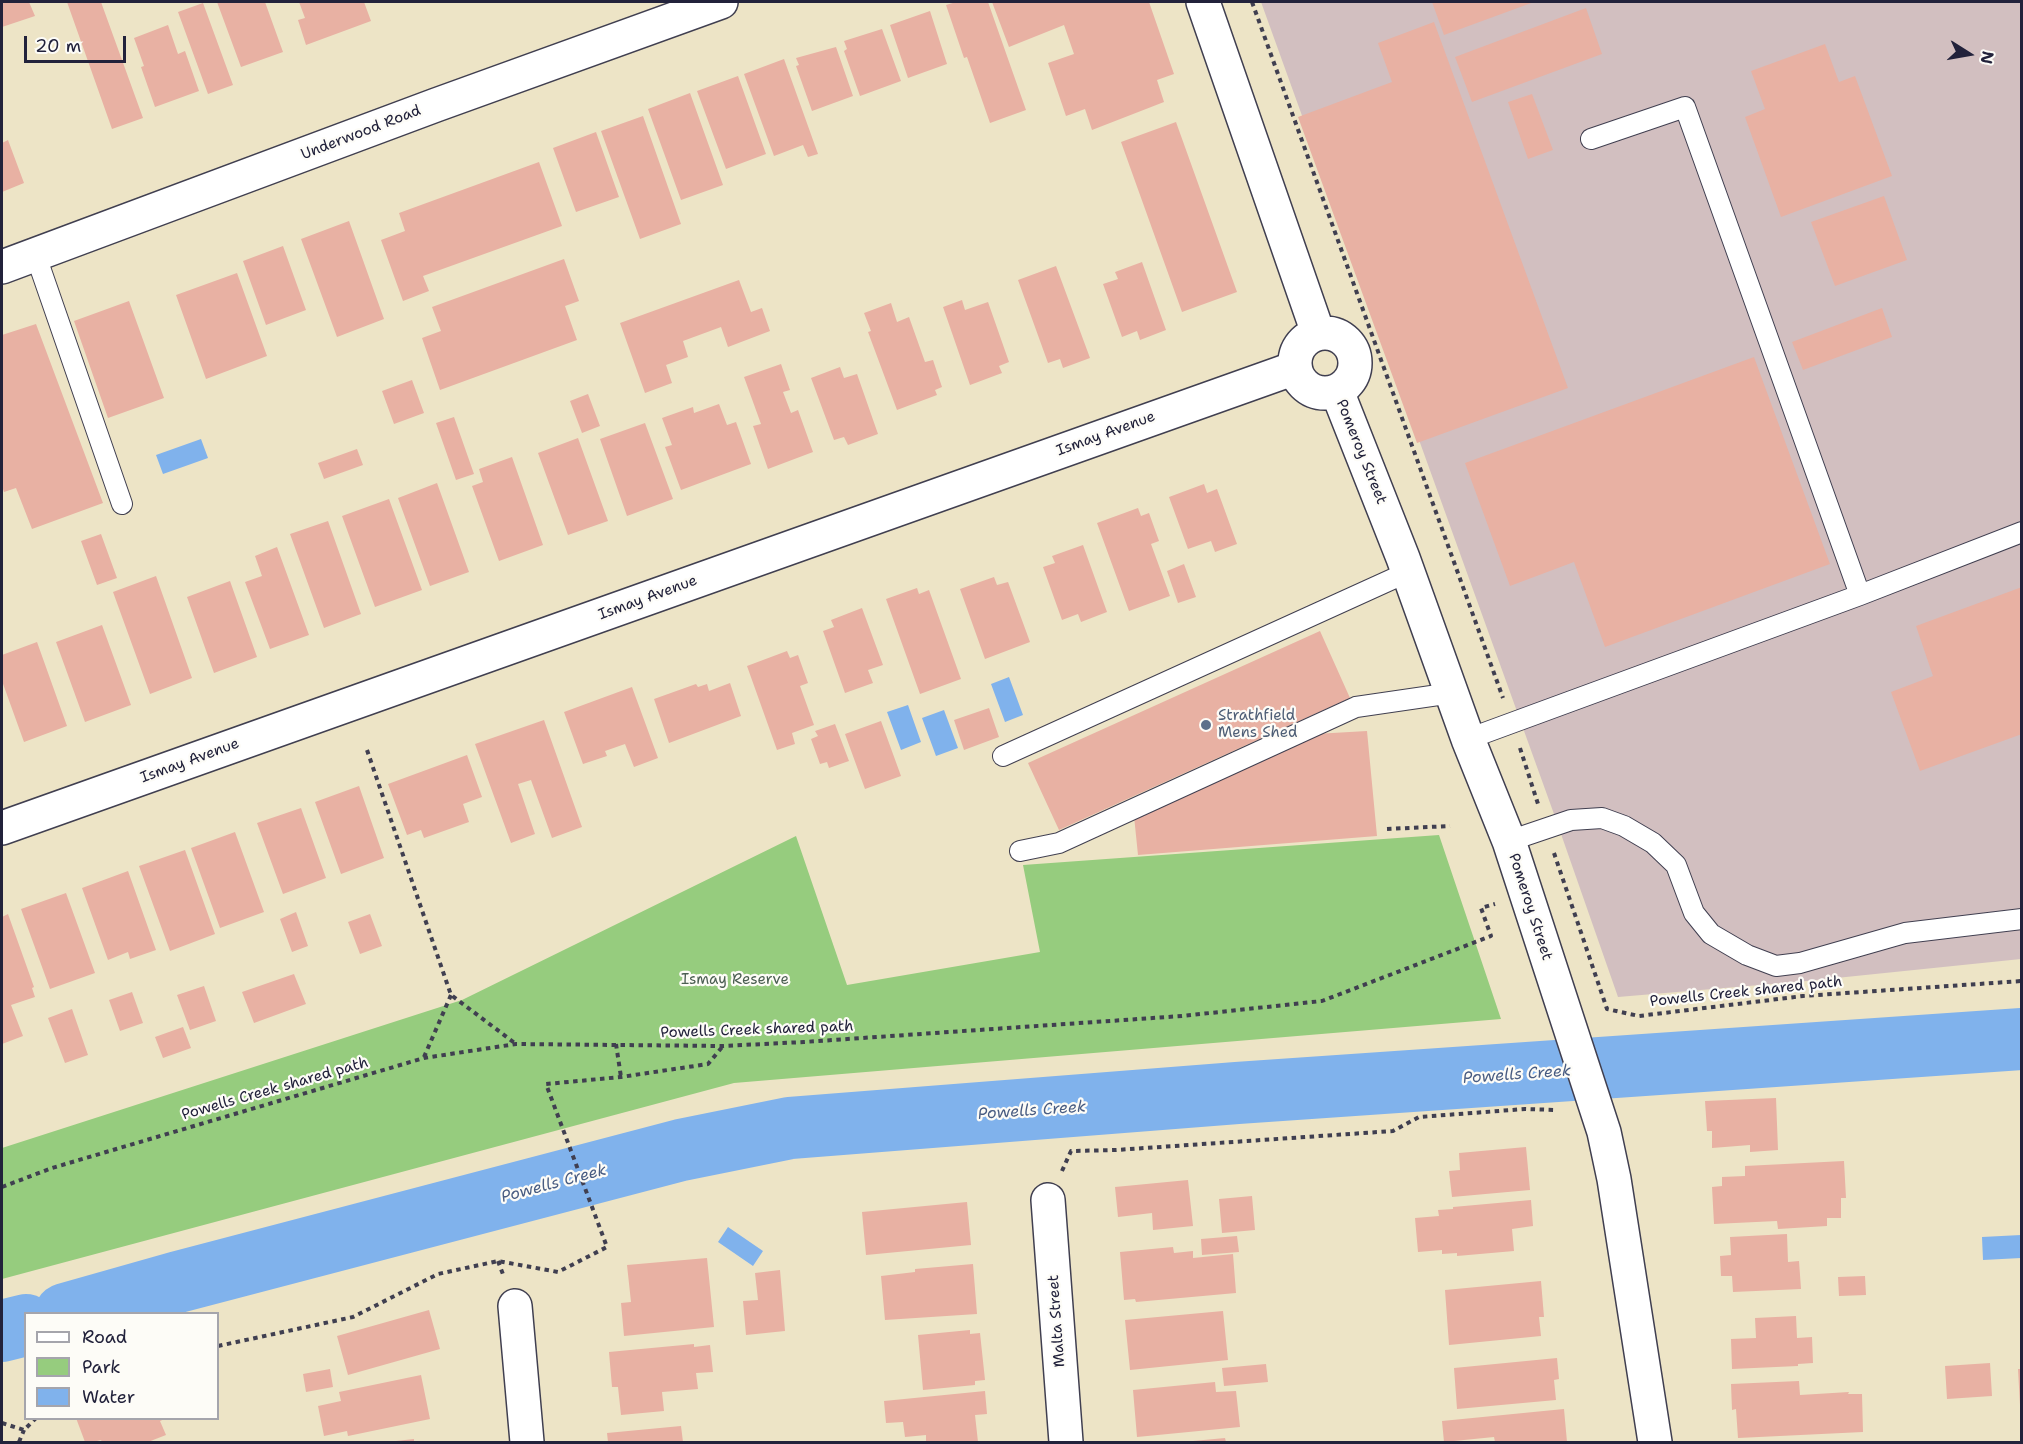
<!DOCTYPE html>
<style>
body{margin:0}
#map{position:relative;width:2023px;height:1444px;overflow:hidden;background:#ede4c6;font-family:"Shantell Sans",sans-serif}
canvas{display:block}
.frame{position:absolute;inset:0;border:3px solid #22223b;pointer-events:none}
.legend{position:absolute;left:24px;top:1312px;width:195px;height:108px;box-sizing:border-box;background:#fdfcf7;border:2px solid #a5a5ac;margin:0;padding:8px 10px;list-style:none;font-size:18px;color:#22223b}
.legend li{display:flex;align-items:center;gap:12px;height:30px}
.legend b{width:30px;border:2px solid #a5a5ac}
.north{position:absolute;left:1939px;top:24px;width:60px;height:60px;-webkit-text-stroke:4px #fdfcf7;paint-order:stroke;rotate:101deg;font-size:16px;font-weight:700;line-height:24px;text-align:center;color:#22223b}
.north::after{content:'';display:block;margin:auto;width:21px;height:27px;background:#22223b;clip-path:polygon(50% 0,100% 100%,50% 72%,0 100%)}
.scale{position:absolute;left:24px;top:36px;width:102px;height:27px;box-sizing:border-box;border:3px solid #22223b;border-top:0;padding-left:8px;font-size:18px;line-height:21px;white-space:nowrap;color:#22223b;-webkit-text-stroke:4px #fdfcf7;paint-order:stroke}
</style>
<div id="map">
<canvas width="2023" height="1444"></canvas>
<div class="frame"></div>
<ul class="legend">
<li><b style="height:8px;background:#fff"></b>Road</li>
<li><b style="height:16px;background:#96cc7e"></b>Park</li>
<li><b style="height:16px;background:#80b2ec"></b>Water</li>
</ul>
<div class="north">N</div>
<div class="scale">20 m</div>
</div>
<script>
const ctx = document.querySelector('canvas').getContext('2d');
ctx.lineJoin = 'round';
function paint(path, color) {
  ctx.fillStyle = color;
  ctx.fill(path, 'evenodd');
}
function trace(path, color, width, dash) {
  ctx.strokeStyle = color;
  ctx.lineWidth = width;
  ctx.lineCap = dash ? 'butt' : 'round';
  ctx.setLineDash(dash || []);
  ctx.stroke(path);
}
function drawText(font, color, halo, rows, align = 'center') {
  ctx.font = font + ' "Shantell Sans",sans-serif';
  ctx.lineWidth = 4.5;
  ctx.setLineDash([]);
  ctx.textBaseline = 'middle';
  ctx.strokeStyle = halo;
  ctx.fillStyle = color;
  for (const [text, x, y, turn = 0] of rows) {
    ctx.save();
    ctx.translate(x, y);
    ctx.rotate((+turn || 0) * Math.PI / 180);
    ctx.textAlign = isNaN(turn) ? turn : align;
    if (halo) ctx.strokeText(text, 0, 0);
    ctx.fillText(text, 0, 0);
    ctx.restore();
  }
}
paint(new Path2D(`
 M1261,2H2021V959L1807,981L1618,997L1554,814Z`), '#d2bfc0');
paint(new Path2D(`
 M1439,835L1501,1019L734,1083L2,1279V1148L462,1000L796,836L847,985L1040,952L1023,865Z`), '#96cc7e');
paint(new Path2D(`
 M201,439L208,458L163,474L156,455Z
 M1009,677L1023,715L1005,722L991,684Z
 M908,705L921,742L901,750L887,712Z
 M944,710L958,748L936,756L922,718Z
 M728,1227L763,1251L753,1266L718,1242Z
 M2021,1235V1258L1983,1260L1982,1237Z`), '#80b2ec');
trace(new Path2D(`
 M65,1314L178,1282L681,1150L790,1128L1237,1093L2022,1039
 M2,1331L26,1325`), '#80b2ec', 62);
paint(new Path2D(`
 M2,2H29L35,16L2,27Z
 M67,2H101L143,118L112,129Z
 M217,2H265L283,52L241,67Z
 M299,2H364L371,21L306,45L298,20L305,18Z
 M956,2H988L1026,110L990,123L967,57L964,58L946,5Z
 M992,2H1149L1174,74L1157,80L1164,102L1092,130L1085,109L1066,116L1048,63L1074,54L1064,25L1009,47Z
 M1432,2H1534L1444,35Z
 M203,3L233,85L208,94L178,12Z
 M1586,8L1602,54L1472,102L1455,57Z
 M930,11L947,64L908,78L890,25Z
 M1434,22L1568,388L1417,443L1298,117L1392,82L1378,43Z
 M168,25L178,54L185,51L199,91L155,107L141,67L144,66L134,38Z
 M882,29L901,81L860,96L844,51L847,49L844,41Z
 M1825,44L1839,82L1855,76L1892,176L1781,217L1745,117L1765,109L1751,71Z
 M836,47L853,96L812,111L796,66L799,65L796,58Z
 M784,59L818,154L808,157L803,145L774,156L744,74Z
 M738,76L766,154L726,169L697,91Z
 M690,93L723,185L681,200L648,109Z
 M1532,94L1553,150L1528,159L1508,102Z
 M643,116L681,224L640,239L601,131Z
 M1176,122L1237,292L1182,312L1121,142Z
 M596,132L619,197L576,212L553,148Z
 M8,140L24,183L2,192V143Z
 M539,162L562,226L423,276L429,291L403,301L381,240L405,231L399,213Z
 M1884,196L1907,260L1835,286L1811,222Z
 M349,221L384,319L337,337L301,239Z
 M283,246L306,310L266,325L243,261Z
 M564,259L579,301L565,306L577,340L440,390L422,338L441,331L432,307Z
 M1142,262L1166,330L1140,340L1137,331L1122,337L1103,284L1118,279L1115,272Z
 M1056,266L1090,358L1063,368L1060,359L1048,363L1018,280Z
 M237,273L267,356L206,379L176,295Z
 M739,280L751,312L762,308L770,331L728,347L721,327L683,341L688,357L666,365L672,383L645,393L620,323Z
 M962,300L965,310L988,302L1009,362L999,366L1002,373L970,385L943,307Z
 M129,301L164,398L108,418L74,321Z
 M891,303L897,322L909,317L925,362L933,360L942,387L935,390L937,395L897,410L868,332L871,331L864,313Z
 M1882,308L1892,337L1803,370L1792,342Z
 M36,324L103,503L32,529L16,488L4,492L2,486V335Z
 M1754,357L1830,564L1605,647L1574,562L1510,586L1465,463Z
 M781,364L790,390L783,392L791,413L798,410L813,452L768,469L753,426L761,424L744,377Z
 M840,367L844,378L857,374L878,434L848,445L844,437L834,440L811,378Z
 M412,380L424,413L394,424L382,391Z
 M588,394L600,426L582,433L570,401Z
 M719,404L727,425L736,422L751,464L681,490L665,447L672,445L662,418L693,407L694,413Z
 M454,417L474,474L456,480L436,423Z
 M645,423L673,499L627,516L600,439Z
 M578,438L608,521L568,535L538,453Z
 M357,449L363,465L324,479L318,463Z
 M512,457L543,545L499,561L472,486L483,482L479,469Z
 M437,483L469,572L430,586L398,498Z
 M1204,484L1207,493L1217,489L1237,544L1215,552L1211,541L1188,549L1169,497Z
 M389,499L422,590L375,607L342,516Z
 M1138,508L1141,516L1149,513L1159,541L1151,544L1170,596L1129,611L1097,523Z
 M328,521L361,614L324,628L290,534Z
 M101,534L117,578L97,585L81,541Z
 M1083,545L1107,612L1081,622L1078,614L1062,620L1043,567L1055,563L1052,556Z
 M277,547L309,635L270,649L245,582L262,576L255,556Z
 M1184,564L1196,597L1178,603L1167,571Z
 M156,576L192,678L150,694L113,592Z
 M994,577L997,585L1008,582L1030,642L985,659L960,589Z
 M230,581L257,657L214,673L187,597Z
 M2022,587V734L1920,771L1891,692L1933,676L1916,626Z
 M917,588L919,594L929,590L961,679L920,694L886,599Z
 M862,608L883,665L868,670L873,683L845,693L823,631L834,627L831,620Z
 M102,625L131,705L85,722L56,642Z
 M1320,631L1350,698L1059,830L1028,763Z
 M37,642L67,726L24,742L2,681V655Z
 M787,651L790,658L798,655L808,683L800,686L814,725L792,733L795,744L777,750L747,666Z
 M730,683L741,716L669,743L654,699L696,684L698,687L707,684L709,691Z
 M632,687L658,758L634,767L625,744L605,751L607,756L583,764L564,712Z
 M989,708L999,737L964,750L954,720Z
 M544,720L582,827L552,838L531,780L518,784L535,834L511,843L475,744Z
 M881,721L901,776L865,789L845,734Z
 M835,724L849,761L829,768L827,762L820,764L811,739L818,736L815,731Z
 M1367,731L1377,836L1138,855L1134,816L1315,734Z
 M467,755L482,797L463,804L469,822L424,838L421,830L407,835L388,784Z
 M359,786L384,858L341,874L315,802Z
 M301,808L326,878L283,894L257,823Z
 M235,832L264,912L220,928L191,848Z
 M185,850L215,934L170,951L139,866Z
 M128,871L156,950L130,959L128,952L108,960L82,888Z
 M66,893L95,973L50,989L21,909Z
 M296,912L308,946L292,952L280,919Z
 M8,914L34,987L32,988L35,997L11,1005L23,1036L2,1044V917Z
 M370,914L382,946L360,954L348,922Z
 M294,974L306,1004L254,1023L242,992Z
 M204,986L216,1021L190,1030L177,995Z
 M132,992L143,1023L120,1031L109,1000Z
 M72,1009L88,1055L65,1063L48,1018Z
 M183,1027L191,1048L163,1058L155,1037Z
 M1776,1098L1778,1150L1750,1152V1145L1712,1148V1131H1707L1705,1101Z
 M1526,1147L1530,1190L1452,1197L1449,1171L1460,1170L1459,1153Z
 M1844,1161L1846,1198H1841V1218H1827V1226L1778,1229L1777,1221L1714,1224L1712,1187L1722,1186V1177L1745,1176V1166Z
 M1188,1180L1193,1226L1153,1230L1152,1213L1118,1217L1115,1187Z
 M1252,1196L1255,1230L1222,1233L1219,1199Z
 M1531,1200L1533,1226L1512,1229L1514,1251L1457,1256V1253L1442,1254V1250L1418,1252L1415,1218L1439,1216L1438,1210L1453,1209V1207Z
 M967,1202L971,1245L866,1255L862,1212Z
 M1787,1234L1788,1262L1799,1261L1801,1289L1733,1292L1732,1276H1721L1720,1256L1731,1255L1730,1237Z
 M1237,1236L1239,1252L1202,1255L1201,1239Z
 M1173,1247L1174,1253L1193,1251V1258L1233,1254L1236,1293L1136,1302L1135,1299L1124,1300L1120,1252Z
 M707,1258L714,1327L624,1336L621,1303L631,1302L627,1265Z
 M973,1264L977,1314L885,1320L881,1276L915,1272V1269Z
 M780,1270L785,1331L746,1335L743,1301L758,1300L755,1273Z
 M1865,1276L1866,1295L1839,1296L1838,1277Z
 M1541,1281L1544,1317H1539L1541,1336L1449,1345L1445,1290Z
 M429,1310L440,1349L348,1375L337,1336Z
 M1223,1311L1228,1360L1130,1370L1125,1320Z
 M1796,1316L1797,1338L1812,1337L1813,1363L1798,1364V1366L1732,1369L1731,1339L1756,1338L1755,1318Z
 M970,1330V1334L980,1333L985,1380L975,1381V1385L923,1390L918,1335Z
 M694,1344V1347L710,1345L713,1372L696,1373L698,1389L662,1392L664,1411L621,1415L618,1387H612L609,1352Z
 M1557,1358L1559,1379L1554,1380L1556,1400L1457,1409L1454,1368Z
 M1990,1363L1992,1396L1947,1399L1945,1366Z
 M1266,1364L1268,1382L1224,1386L1222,1368Z
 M330,1369L333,1387L306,1392L303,1374Z
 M2018,1369H2022V1405H2020Z
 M421,1375L430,1419L348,1436L347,1431L324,1436L318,1406L341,1401L339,1392Z
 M1799,1381L1800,1395L1849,1392L1848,1394H1862L1863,1432L1738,1438L1736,1409L1732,1410L1731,1384Z
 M1215,1382L1216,1392L1236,1391L1240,1427L1137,1437L1133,1390Z
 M985,1391L987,1414L975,1415L978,1442H926V1435L905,1437L903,1422L886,1423L884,1401Z
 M1564,1409L1567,1442H1495L1494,1437L1444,1442L1442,1421Z
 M76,1418H167L160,1421L166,1435L148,1442H102L101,1440L93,1442H85Z
 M681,1426L683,1442H608L607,1433Z
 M1225,1438L1226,1442H1193V1441Z
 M414,1439V1442H396V1441Z`), '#e8b1a3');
const service = new Path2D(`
 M1591,139L1685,107L1860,595
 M36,256L122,504
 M1468,739L1860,595L2022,532
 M1003,756L1408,572
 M1509,841L1571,820L1602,818L1624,826L1653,843L1676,865L1694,913L1711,934L1747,955L1776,966L1800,963L1905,933L2022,919
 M1020,851L1059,843L1356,707L1452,693`);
const minor = new Path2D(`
 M2,828L1295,368
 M1048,1200L1066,1442
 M515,1306L527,1442`);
const secondary = new Path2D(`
 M1203,2L1318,333
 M2,267L436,105L721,2
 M1295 363a30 30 0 1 1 60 0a30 30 0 1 1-60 0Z
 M1337,391L1403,558L1468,739L1509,841L1604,1132L1614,1179L1655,1442`);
trace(service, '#403f50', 22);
trace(minor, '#403f50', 36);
trace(secondary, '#403f50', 36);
trace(new Path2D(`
 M1252,2L1503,698
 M1520,748L1538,804
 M367,750L451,995L516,1044
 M1387,829L1450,826
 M1554,853L1607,1009L1639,1016L1803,996L2022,981
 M616,1044L621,1077
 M424,1057L451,995
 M1062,1171L1071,1151L1116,1150L1393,1131L1419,1117L1525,1109L1557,1110
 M2,1187L52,1168L424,1058L516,1044L723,1046L804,1042L1182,1016L1322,1001L1491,936L1481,908L1495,904
 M498,1261L504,1277
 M218,1346L353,1317L438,1274L498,1261L558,1272L607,1247L546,1084L621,1077L708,1064L723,1046
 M2,1423L24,1430L36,1418
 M19,1442L24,1430`), '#403f50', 4, [4.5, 4.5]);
trace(service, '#fff', 20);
trace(minor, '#fff', 33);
trace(secondary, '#fff', 33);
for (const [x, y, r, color] of [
 [1206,725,6,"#5c6f8a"]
]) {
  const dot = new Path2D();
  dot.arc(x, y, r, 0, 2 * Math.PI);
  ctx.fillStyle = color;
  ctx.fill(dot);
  trace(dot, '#fdfcf7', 2);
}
drawText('15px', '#22223b', '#fdfcf7', [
 ["Underwood Road",361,133,-21],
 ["Ismay Avenue",1106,434,-20],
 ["Pomeroy Street",1361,452,68],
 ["Ismay Avenue",648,598,-20],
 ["Ismay Avenue",190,761,-20],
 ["Pomeroy Street",1530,907,72],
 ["Powells Creek shared path",1746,992,-6],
 ["Powells Creek shared path",757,1030,-2],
 ["Powells Creek shared path",275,1089,-16],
 ["Malta Street",1057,1321,-94]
]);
drawText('15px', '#4e5e75', '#fdfcf7', [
 ["Strathfield",1218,716],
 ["Mens Shed",1218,733]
], 'left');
drawText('15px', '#4b5e52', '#fdfcf7', [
 ["Ismay Reserve",735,980]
]);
drawText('italic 16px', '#485c82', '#fdfcf7', [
 ["Powells Creek",1517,1075,-4],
 ["Powells Creek",1032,1111,-4],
 ["Powells Creek",554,1184,-15]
]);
</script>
